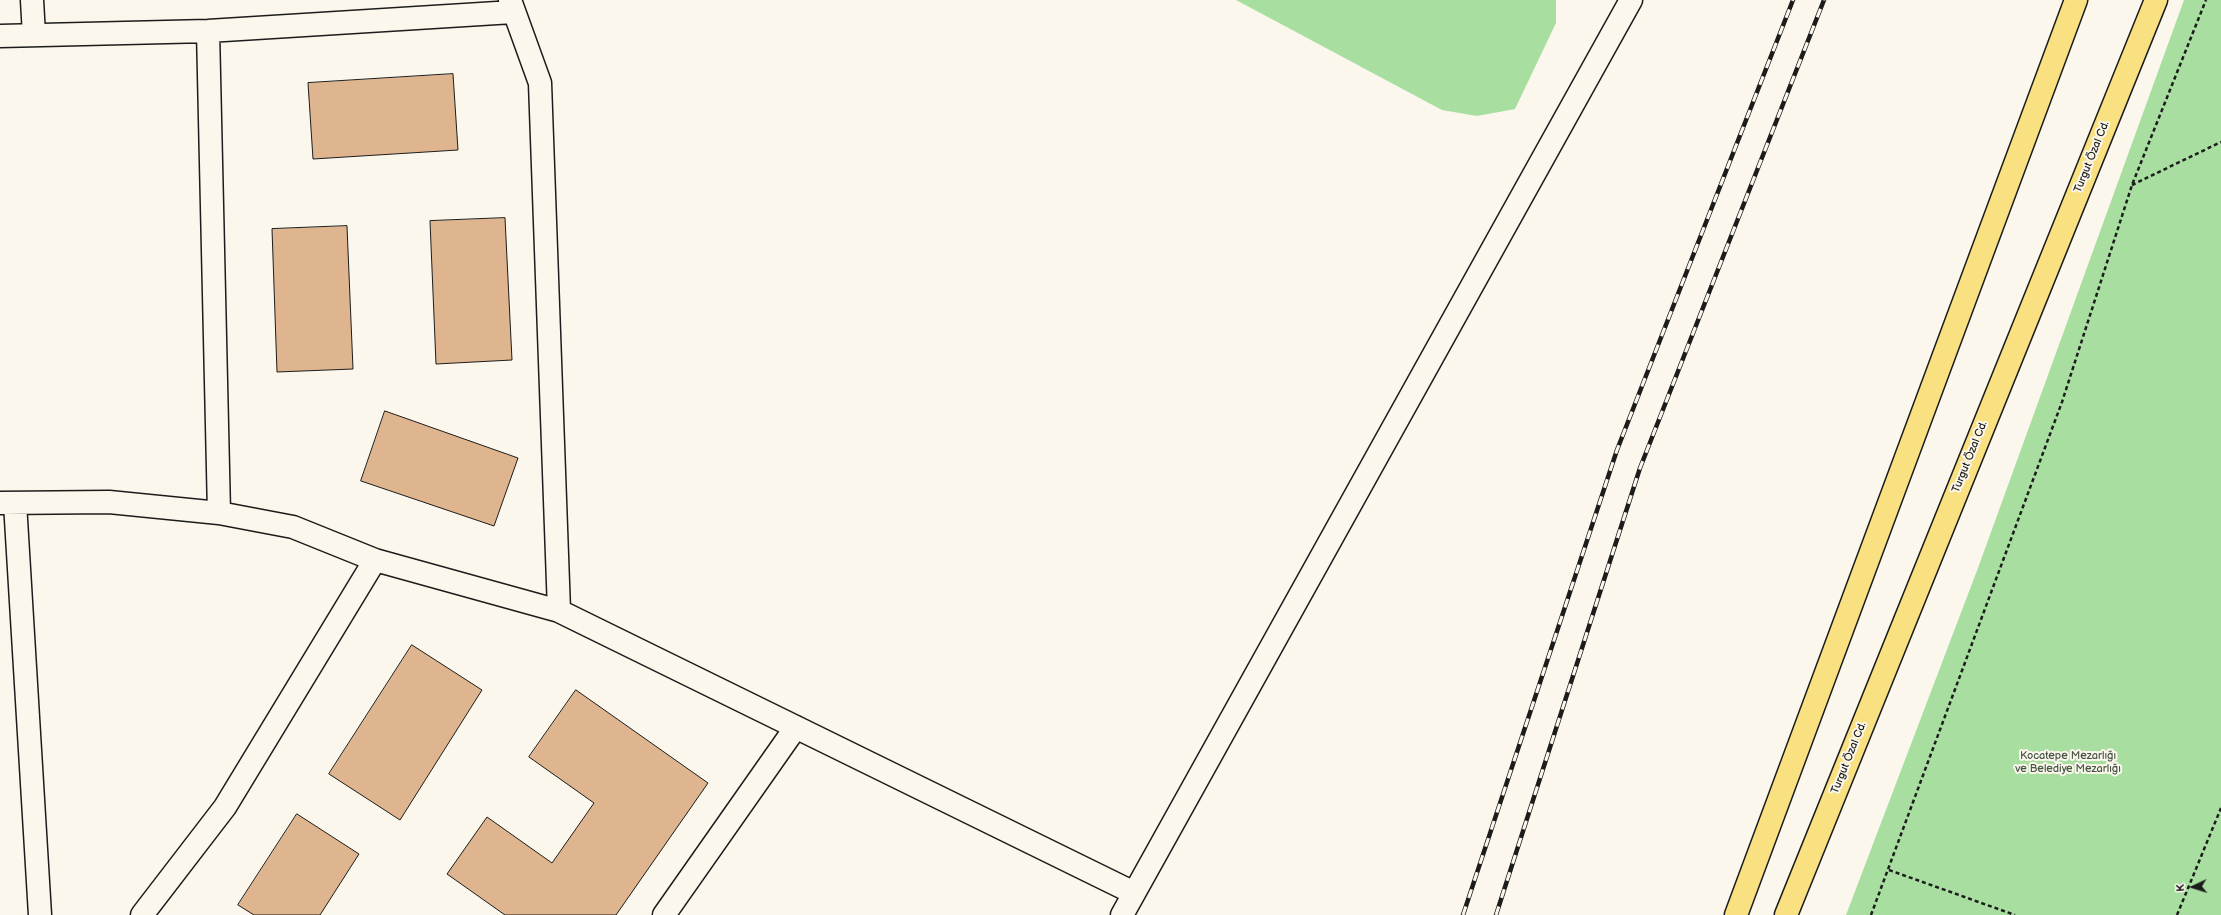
<!DOCTYPE html>
<meta charset="utf-8">
<style>
body{margin:0}
#map{position:relative;width:2221px;height:915px;overflow:hidden;background:#fbf7ec;font-family:"Balsamiq Sans",sans-serif}
canvas{display:block}
.north{position:absolute;left:2173px;top:867px;width:40px;height:40px;-webkit-text-stroke:3px #fbf7ec;paint-order:stroke;rotate:266deg;font-size:11px;font-weight:700;line-height:16px;text-align:center;color:#1c1c1c}
.north::after{content:'';display:block;margin:auto;width:14px;height:18px;background:#1c1c1c;clip-path:polygon(50% 0,100% 100%,50% 72%,0 100%)}
</style>
<div id="map">
<canvas width="2221" height="915"></canvas>
<div class="north">K</div>
</div>
<script>
const ctx = document.querySelector('canvas').getContext('2d');
ctx.lineJoin = 'round';
function paint(path, color) {
  ctx.fillStyle = color;
  ctx.fill(path, 'evenodd');
}
function trace(path, color, width, dash) {
  ctx.strokeStyle = color;
  ctx.lineWidth = width;
  ctx.lineCap = dash ? 'butt' : 'round';
  ctx.setLineDash(dash || []);
  ctx.stroke(path);
}
function drawText(font, color, halo, rows, align = 'center') {
  ctx.font = font + ' "Balsamiq Sans",sans-serif';
  ctx.lineWidth = 4;
  ctx.setLineDash([]);
  ctx.textBaseline = 'middle';
  ctx.strokeStyle = halo;
  ctx.fillStyle = color;
  for (const [text, x, y, turn = 0] of rows) {
    ctx.save();
    ctx.translate(x, y);
    ctx.rotate((+turn || 0) * Math.PI / 180);
    ctx.textAlign = isNaN(turn) ? turn : align;
    if (halo) ctx.strokeText(text, 0, 0);
    ctx.fillText(text, 0, 0);
    ctx.restore();
  }
}
paint(new Path2D(`
 M1236,0H1556V23L1515,109L1477,116L1442,110Z
 M2184,0H2221V915H1846L1978,568Z`), '#a8dea0');
const building = new Path2D(`
 M453,74L458,150L313,159L308,83Z
 M505,218L512,360L436,364L430,221Z
 M347,226L353,369L277,372L272,229Z
 M385,411L518,458L494,526L361,481Z
 M412,645L482,690L400,820L329,774Z
 M576,690L708,783L616,915H505L447,874L487,817L552,863L594,803L529,757Z
 M297,814L359,854L320,915H254L238,905Z`);
paint(building, '#dfb58f');
trace(building, '#1c1c1c', 1);
const street = new Path2D(`
 M32,0L34,35
 M510,0L540,83L559,611
 M208,31L219,513
 M0,36L208,31L513,12
 M0,503L109,502L219,513L293,527L375,560L559,611L1134,893
 M15,503L40,915
 M142,915L225,807L375,560
 M664,915L796,727
 M1122,915L1631,0`);
const primary = new Path2D(`
 M1736,915L2076,0
 M1786,915L2156,0`);
trace(street, '#1c1c1c', 25);
trace(primary, '#1c1c1c', 25);
trace(new Path2D(`
 M2132,185L2221,142
 M1889,870L2015,915
 M1871,915L2062,402L2132,185L2206,0
 M2177,915L2221,808`), '#1c1c1c', 2.5, [4, 3]);
trace(street, '#fbf7ec', 22);
trace(primary, '#f9e181', 22);
const rail = new Path2D(`
 M1463,915L1617,450L1793,0
 M1496,915L1640,468L1824,0`);
trace(rail, '#1c1c1c', 4.5);
trace(rail, '#fbf7ec', 3, [9]);
drawText('11px', '#1c1c1c', '#fbf7ec', [
 ["Turgut Özal Cd.",2092,157,-68],
 ["Turgut Özal Cd.",1970,457,-68],
 ["Turgut Özal Cd.",1849,758,-68]
]);
drawText('11px', '#465644', '#fbf7ec', [
 ["Kocatepe Mezarlığı",2068,756],
 ["ve Belediye Mezarlığı",2068,769]
]);
</script>
